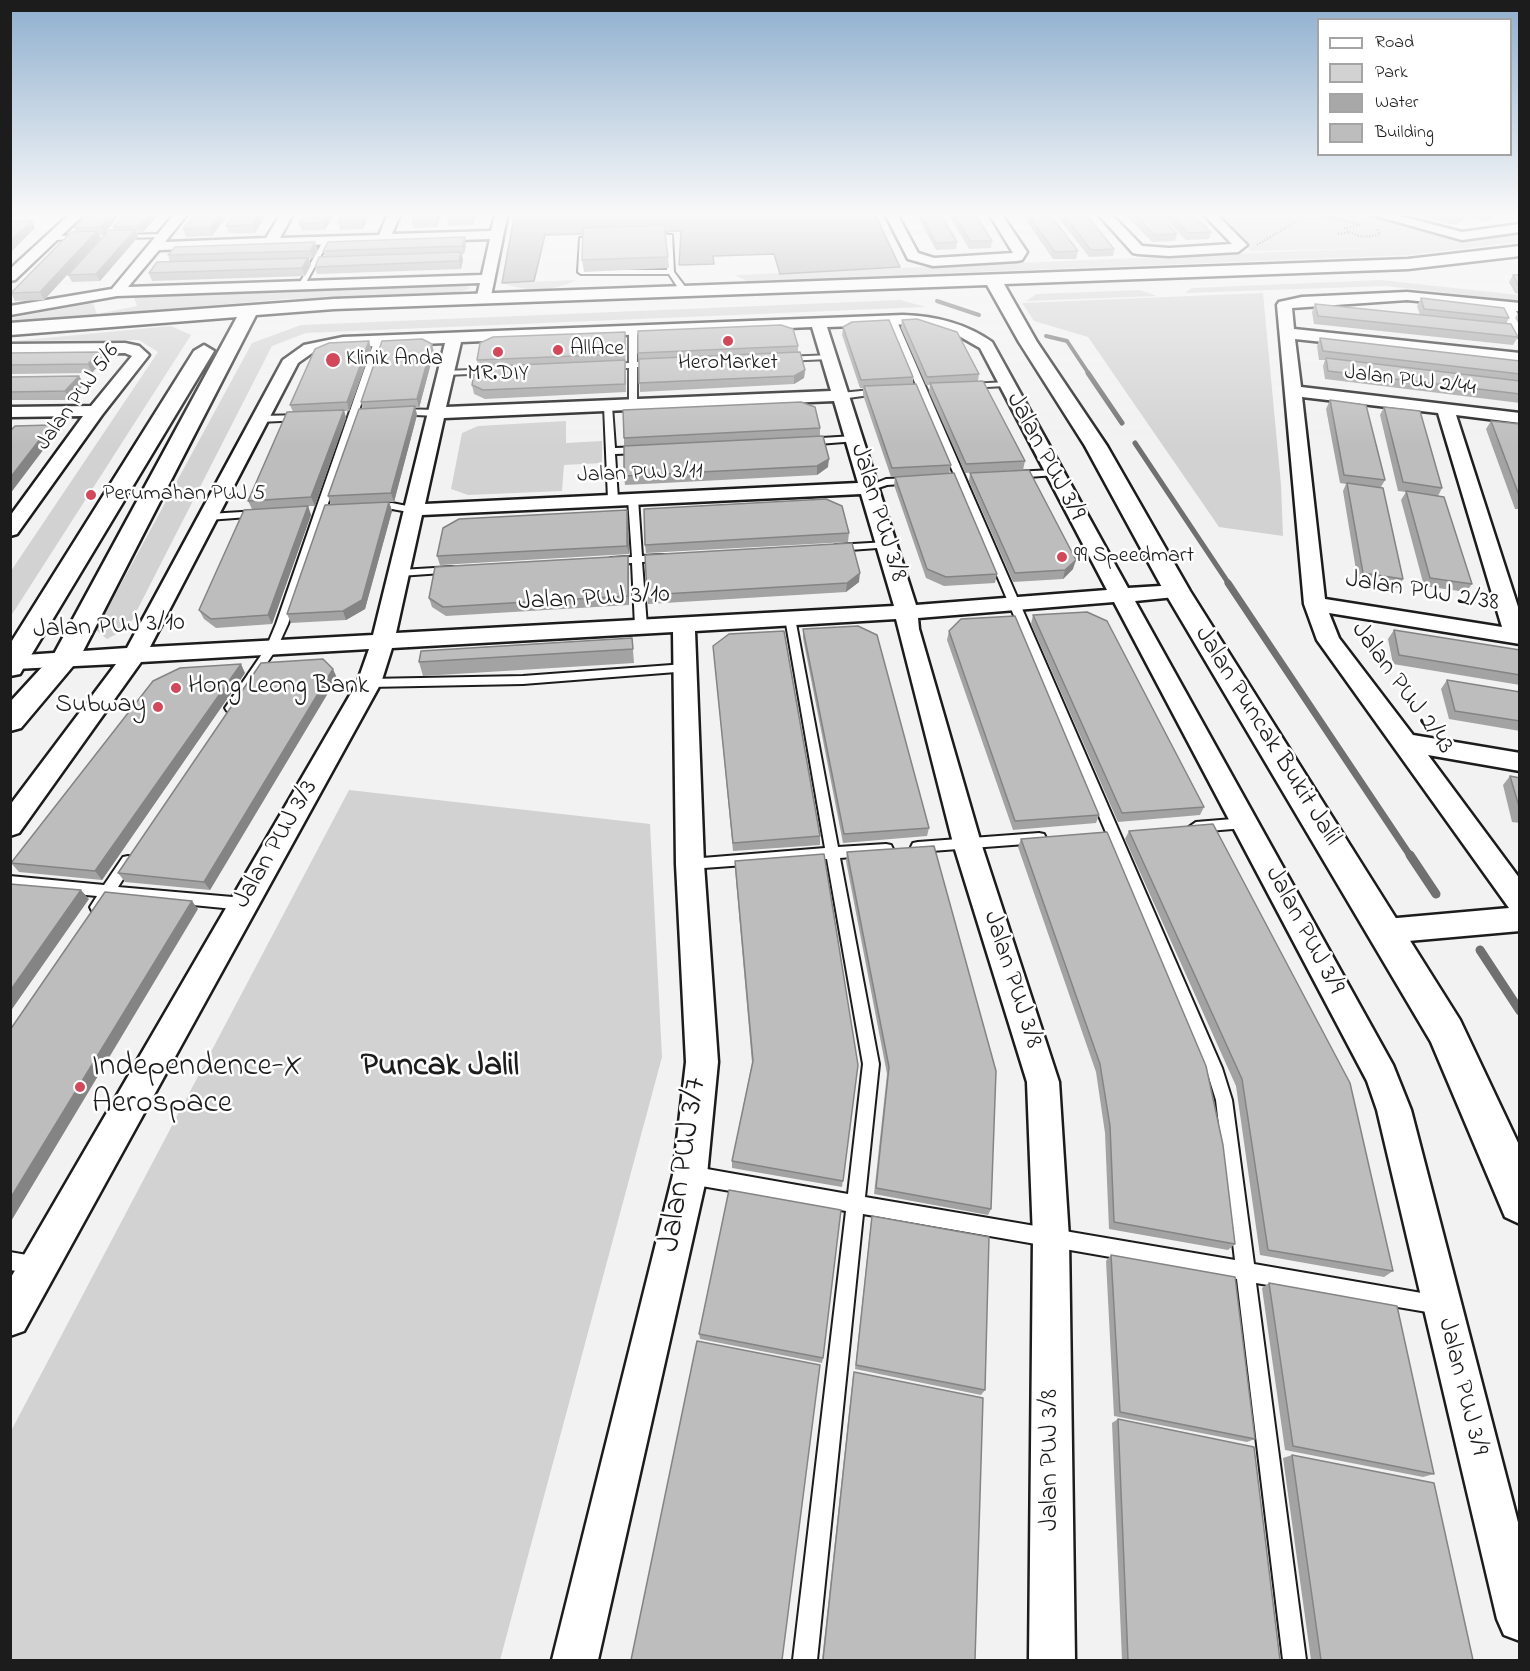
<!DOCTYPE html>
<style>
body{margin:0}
#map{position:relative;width:1530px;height:1671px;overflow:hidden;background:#f2f2f2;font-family:"Indie Flower",sans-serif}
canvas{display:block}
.frame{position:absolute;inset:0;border:12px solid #1c1c1c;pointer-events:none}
.legend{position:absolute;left:1317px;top:18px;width:195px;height:138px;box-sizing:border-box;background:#fff;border:2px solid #a4a4a4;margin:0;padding:8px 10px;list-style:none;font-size:18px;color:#1c1c1c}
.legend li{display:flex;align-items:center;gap:12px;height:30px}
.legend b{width:30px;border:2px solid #a4a4a4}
</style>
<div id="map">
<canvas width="1530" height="1671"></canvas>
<div class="frame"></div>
<ul class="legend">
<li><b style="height:8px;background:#fff"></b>Road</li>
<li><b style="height:16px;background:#d2d2d2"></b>Park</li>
<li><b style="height:16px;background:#a8a8a8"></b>Water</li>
<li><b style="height:16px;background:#bdbdbd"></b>Building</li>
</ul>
</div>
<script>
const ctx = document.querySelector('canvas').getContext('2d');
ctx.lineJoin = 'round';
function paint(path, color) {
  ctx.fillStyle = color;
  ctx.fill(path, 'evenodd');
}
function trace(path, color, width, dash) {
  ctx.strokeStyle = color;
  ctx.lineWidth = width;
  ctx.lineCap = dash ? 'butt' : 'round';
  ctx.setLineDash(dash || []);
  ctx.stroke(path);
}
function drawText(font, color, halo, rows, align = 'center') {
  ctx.font = font + ' "Indie Flower",sans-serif';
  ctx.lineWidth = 5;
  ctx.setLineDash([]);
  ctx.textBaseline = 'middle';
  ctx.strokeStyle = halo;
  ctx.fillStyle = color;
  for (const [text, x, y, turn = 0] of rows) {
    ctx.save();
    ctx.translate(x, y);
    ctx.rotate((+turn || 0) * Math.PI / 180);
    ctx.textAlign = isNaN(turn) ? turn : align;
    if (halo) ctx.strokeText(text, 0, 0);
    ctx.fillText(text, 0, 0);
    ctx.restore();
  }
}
paint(new Path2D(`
 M1214,212H1354L1456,240L1454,242L1519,233V242L1411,255L747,281L734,275L1371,248L1251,251Z
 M577,280C553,292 527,292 502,283Z
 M1381,280L1519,295V301L1386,286L1185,293L1192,288Z
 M462,284L471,288L460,292L287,299L11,322V318L93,303L97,314L137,306L133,295Z
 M1140,290L1157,296L1026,301L1037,294Z
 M1263,293L1281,485L1283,536L1219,527L1088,337L1034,321L1022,303Z
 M901,300L925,307L306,333L272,346L128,628L107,639L96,630L252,343L301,325Z
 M171,326L191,335L11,616V571L158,352L139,340L14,341Z
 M566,421V443L602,441V463L564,465L562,491L468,495L451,489L462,433L478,426Z
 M349,790L650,824L662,1057L500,1660H11V1431Z`), '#d2d2d2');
const water = new Path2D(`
 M515,212H874L900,267L780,274L774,254L713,256L714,264L679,265L681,231L545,235L534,281L502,283Z`);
paint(water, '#a8a8a8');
trace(water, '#707070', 1.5);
trace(new Path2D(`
 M937,301L979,315
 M1046,336L1067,341L1089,374`), '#707070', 4);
trace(new Path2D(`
 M1088,373L1122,423
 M1135,443L1229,584`), '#707070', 5);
trace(new Path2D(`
 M1228,583L1411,857`), '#707070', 7);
trace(new Path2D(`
 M1410,855L1436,894
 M1480,950L1520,1011`), '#707070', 9);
const lane = new Path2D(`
 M649,233L672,235L674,272L689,292L688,294H682L669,274H581L578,272L580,238L599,235L601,238L586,240L585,270H667L666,237L647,236Z
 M165,234L163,237L51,240L48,238L51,236Z
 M326,239L329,241L304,286L297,288L323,241Z
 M892,317L896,319L1222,1068L1232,1100L1254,1264L1439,1296L1446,1298L1448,1305L1446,1312L1439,1314L1256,1283L1306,1660H1283L1237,1279L863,1214L817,1660H793L846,1211L690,1184L684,1181L681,1175L684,1169L690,1166L848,1194L863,1064L827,859L690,869L685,868L683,864L685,860L690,859L825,848L785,618L786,616L790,615L795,618L838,847L886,844L891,845L893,849L891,853L886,854L840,858L879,1064L865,1197L1235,1260L1216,1100L1206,1068L888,319Z
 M633,327L637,329V362H657L661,364L657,366L637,367V405L633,408L629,405V368H607L603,366L607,364L629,363V329Z
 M375,339L382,341L288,624L277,648L235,711H227L225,708L266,648L276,624Z
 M832,355L833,357L829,359L784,361L780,359L784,357Z
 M495,369L496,371L492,373L446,375L442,373L446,371Z
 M1008,382V386H1005L969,388L965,386L969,384Z
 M881,389L885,391L884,393L841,399L837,396L841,393Z
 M608,403L612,406L615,448L642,447L647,450L642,453L615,454L618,499L613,502L608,499L604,406Z
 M399,409L436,410L440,413L436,416L396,414V410Z
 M305,415L306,417L302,420L259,422L255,419L259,416Z
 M854,436L858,439L857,441L805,445L801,442L805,439Z
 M1053,470L1058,473L1056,475L1014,478L1009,475L1014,472Z
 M911,478L916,481L914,483L887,485L869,491L864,488L886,479Z
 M633,496L638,499L642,556L664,555L669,558L664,561L642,562L647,626L641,629L635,626L632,563L611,564L606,561L611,558L632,557L628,499Z
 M392,503L417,508L419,510L414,513L392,509L371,510L366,507L371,504Z
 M259,511L262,512V516L208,520L203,517L208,514Z
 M887,542L892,545L891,547L836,551L831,548L836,545Z
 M452,567L456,568V572L400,576L395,573L400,570Z
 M685,664L689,665L691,668L689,671L523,684L369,687L363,683L369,679L523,676Z
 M1245,818L1252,823L1245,828L1196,832L1189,827L1196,822Z
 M1039,833L1044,834L1046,838L1044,842L1039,843L918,852L913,851L911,847L913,843L918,842Z
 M128,856L133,857L135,861L118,887L244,898L249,900L251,904L249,908L244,910L111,897C106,905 103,915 92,911L90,907L97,896L10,888V876L104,885L123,857Z
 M10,1252L44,1258L46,1265L44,1272L37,1274L10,1270Z`);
const street = new Path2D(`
 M75,212L81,216L79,219L15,280L10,281V269L71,213Z
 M176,212H189L165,242L266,238L282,212H294L280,238L379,235L389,212H401L392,234L491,231L496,212H508L491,296L484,300L477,296L480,283L117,296L10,315V306L112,289ZM490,239L482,275L128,287L159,250Z
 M884,212H896L918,253L934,258L1013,253L988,212H1000L1027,252L1022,260L1017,261L933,266L908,259Z
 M1096,212H1109L1142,246L1169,248L1232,244L1201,212H1214L1247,245L1238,252L1169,256L1138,254L1133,253Z
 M1362,212H1384L1462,232L1520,224V232L1462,240Z
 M1407,292L1520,303V311H1516L1520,318V337L1512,333L1500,309L1407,300L1292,308L1294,329L1520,353V363L1295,339L1301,387L1520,413V423L1456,415L1520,613V644L1329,613L1339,638L1413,735L1520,753V771L1428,755L1520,879V931L1386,943L1376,940L1371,931L1376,922L1386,919L1509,908L1317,640L1304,604L1277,305L1279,302L1302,297ZM1302,397L1438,413L1502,627L1325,599Z
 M903,315C935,316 965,323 992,342L1128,588L1177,585L1185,586L1188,591L1185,596L1135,601L1393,1065L1411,1110L1520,1530V1641L1504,1635L1497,1619L1377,1110L1367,1081L1114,602L918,618L919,629L981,843L1059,1082L1069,1238L1075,1660H1029L1033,1238L1027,1082L953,843L896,619L695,631L704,864L718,1062L707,1175L598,1660H552L673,1175L686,1062L676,864L673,632L392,648L381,683L24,1331L10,1336V1279L357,683L369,649L141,662L19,833L10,836V805L116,664L15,669L10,668V656L127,648L283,360L304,345L343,337ZM914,324L952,332L980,348L1107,590L916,605L827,327ZM812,327L831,391L446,407L461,342ZM445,343L373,635L150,647L298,363L315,351L332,348ZM834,401L858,483L425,504L444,418ZM861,494L894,606L396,633L422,515Z
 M125,343L139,346L149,355L102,415L17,534L10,536V516L83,416L10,417V407L91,406L132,356L125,353L10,354V344Z`);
const secondary = new Path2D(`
 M1520,246V256L1408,269L1004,284L1037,342L1107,446L1190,591L1460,1020L1520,1147V1224L1505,1217L1431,1042L1164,591L1085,446L1019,342L987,285L334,309L256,315L79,659L21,728L10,731V702L54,654L237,317L10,335V323L334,299L1408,259Z
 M204,345L214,351L24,667L20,674L10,676V644L194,351Z`);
trace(lane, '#1c1c1c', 4);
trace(street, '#1c1c1c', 5);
trace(secondary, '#1c1c1c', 5);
trace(new Path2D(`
 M1303,213L1358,224
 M1360,225L1345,228C1355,238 1367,238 1380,234L1377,229
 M1338,234L1348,232
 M1257,245L1302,218L1303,213`), '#1c1c1c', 2, [1, 2]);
paint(lane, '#fff');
paint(street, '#fff');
paint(secondary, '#fff');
paint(new Path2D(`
 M90,212H122L103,235H99L101,238L44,300L15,301L11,293L76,232L75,228Z
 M161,212L142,233H137L138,237L100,281L72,282L68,275L114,230L113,227Z
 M197,212H230L212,236L186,237L183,229Z
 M236,212H268L255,233H229L226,226Z
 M306,212H335L325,230L302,231L299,224Z
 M343,212H371L363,229L340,230L338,222Z
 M442,212L437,227L413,228L412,221Z
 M477,212L473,225L449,226L447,218Z
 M915,212H939L957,242L956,249L936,250Z
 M947,212H974L992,241L991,248L969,249Z
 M1020,212H1048L1078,251L1076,259H1053Z
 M1054,212H1084L1114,249L1113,256L1089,257Z
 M1123,212H1155L1177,234L1175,241L1152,242Z
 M1158,212H1190L1211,232L1209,239L1186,240Z
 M1407,212H1498L1496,216L1487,221L1466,216L1464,219L1455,225Z
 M466,245L464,254H462L463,260L461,269L317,274L315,267L325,257L323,251Z
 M318,250L313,258L309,259L311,265L305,276L152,281L149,273L170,262L168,255Z
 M668,257L669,268L584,272L582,260Z
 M1513,275H1520V294L1515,293L1509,282Z
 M1421,298L1509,318L1506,324L1518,337L1513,345L1314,324L1312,312L1315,304L1420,315L1417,306Z
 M1520,310V326L1515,318Z
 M902,320L979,374L978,381L1025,461L1023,470L965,473L929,392L930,385H926L901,328Z
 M843,327L913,377V384L951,465L949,474L997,574L995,583L944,586L926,578L894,485L895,477H891L863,395V388H860L842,335Z
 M625,332L626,392L485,399L474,394L472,385L478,367L477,360Z
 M1320,338L1520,361V403L1325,379L1323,366L1325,360H1319L1317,346Z
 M369,341L371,349L349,411H344L346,418L315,506H308L311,515L272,624L216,628L204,619L199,610L252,509L248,501L293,412L290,405Z
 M798,346V352L805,370L804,378L794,384L640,392L638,353Z
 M99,352L103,360L92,373L10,374V353Z
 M434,352L419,408H415L417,415L394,502H389L392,511L365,609L346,620L291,623L287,614L331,505L328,496L363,409L361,402Z
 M79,376L84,384L70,400H10V377Z
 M1330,400L1385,480L1381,487L1403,579L1398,588L1358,582L1343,491L1346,484L1340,483L1326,409Z
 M1384,407L1442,488L1438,496L1472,584L1466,592L1424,586L1401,500L1406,492L1398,491L1380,415Z
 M1491,421L1520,424V509H1515L1486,429Z
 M820,428V436L828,467L817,475L625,485L624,476V438Z
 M970,473L1073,569L1063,579L1013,582L969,481Z
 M628,518L629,554L440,565L437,556Z
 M849,533L848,542L646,553L645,545Z
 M629,564V605L446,616L432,607L429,598Z
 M859,582L846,592L648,604L647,595Z
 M1033,615L1204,807L1200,815L1118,822L1031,624Z
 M803,629L929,828L927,836L843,843L803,638Z
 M1394,630L1520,650V685L1393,664L1388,639Z
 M949,631L1099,815L1096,823L1013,830L947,640Z
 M632,638L634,663L423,676L419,662Z
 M714,655L820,836V845L733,851Z
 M245,673L102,880L19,872L11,863Z
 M337,678L210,890L125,882L118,873Z
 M1447,680L1520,692V731L1449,719L1441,689Z
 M1510,776L1520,778V823L1512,822L1503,785Z
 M1129,831L1393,1271L1384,1277L1260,1255L1236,1086L1125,839Z
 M1021,839L1235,1244L1228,1250L1109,1229L1105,1133L1096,1072L1018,847Z
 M847,852L991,1209L988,1215L874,1194L887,1074L846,861Z
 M735,869L858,1065L842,1187L732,1168V1161L752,1063Z
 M872,1216L985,1390L981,1395L855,1369L871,1222Z
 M1111,1255L1255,1439L1247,1442L1114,1416L1106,1261Z
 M1269,1283L1434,1474L1423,1477L1285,1450L1262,1288Z
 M699,1334L823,1358L822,1363L700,1339Z
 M854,1372L975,1660H822L853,1376Z
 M1118,1419L1280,1660H1122L1112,1423Z
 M1292,1455L1473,1660H1311L1283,1458Z`), '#a3a3a3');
paint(new Path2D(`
 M10,212H24L25,215L10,218Z
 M113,212H122L103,235L100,227Z
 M151,212H161L142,233L139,226Z
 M222,212H230L212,236L210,228Z
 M261,212H268L255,233L252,225Z
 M329,212H335L325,230L323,223Z
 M365,212H371L363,229L361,222Z
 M438,212H442L437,227L436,220Z
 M473,212H477L473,225L471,218Z
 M1468,212L1464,219L1455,225L1459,217Z
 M1494,212H1498L1496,216L1487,221L1490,214Z
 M32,221L35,228L10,253V241Z
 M135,230L138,237L100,281L96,274Z
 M97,231L101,238L44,300L40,292Z
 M465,237L466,245L464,254L462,246Z
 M315,242L318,250L313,258L310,251Z
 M461,252L463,260L461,269L459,261Z
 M308,258L311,265L305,276L302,268Z
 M369,341L371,349L349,411L347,402Z
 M432,344L434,352L419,408L417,399Z
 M99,352L103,360L92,373L88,364Z
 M805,370L804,378L794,384V376Z
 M79,376L84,384L70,400L65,391Z
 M415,406L417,415L394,502L391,493Z
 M344,410L346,418L315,506L311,497Z
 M51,425L56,433L10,494V478Z
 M829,459L828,467L817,475V466Z
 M389,502L392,511L365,609L346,620L343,611Z
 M308,506L311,515L272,624L268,615Z
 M627,510L628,518L629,554L627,546Z
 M628,556L629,564V605L628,596Z
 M1076,560L1073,569L1063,579L1065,570Z
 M860,573L859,582L846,592L847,583Z
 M241,664L245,673L102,880L95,871Z
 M333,669L337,678L210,890L204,882Z
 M81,890L89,899L10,1012V991Z
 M192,901L198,909L10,1223V1199Z`), '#848484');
const building = new Path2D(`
 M90,212H113L100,227L75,228Z
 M127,212H151L139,226L113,227Z
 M197,212H222L210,228L183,229Z
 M236,212H261L252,225L226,226Z
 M306,212H329L323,223L299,224Z
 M343,212H365L361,222H338Z
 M415,212H438L436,220L412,221Z
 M450,212H473L471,218H447Z
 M919,212H939L957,242L936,243Z
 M952,212H974L992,241H970Z
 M1026,212H1048L1078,251L1055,252Z
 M1061,212H1084L1114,249L1091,250Z
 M1132,212H1155L1177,234L1154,235Z
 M1167,212H1190L1211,232L1188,233Z
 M1438,212H1467L1459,217Z
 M10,221H32L10,241Z
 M664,225L668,257L582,260L583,228Z
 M109,230H135L96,274L68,275Z
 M97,231L40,292L11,293L71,232Z
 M465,237L462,246L323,251L328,242Z
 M315,242L310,251L168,255L175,247Z
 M461,252L459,261L315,267L319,257Z
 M308,258L302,268L149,273L157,262Z
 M1513,275H1520V286H1519Z
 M1421,298L1504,308L1509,318L1424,309Z
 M1315,304L1511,324L1518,337L1318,316Z
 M917,319L957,332L979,374L927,377L902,320Z
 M889,320L913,377L861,380L843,327L852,322Z
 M781,325L793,329L798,346L638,353V331Z
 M625,332V354L477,360L480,343L493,337Z
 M1320,338L1520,361V374L1323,351Z
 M422,339L432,344L417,399L361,402L382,341Z
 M369,341L347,402L290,405L315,349L329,343Z
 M99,352L88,364L10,365V353Z
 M800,352L805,370L794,376L639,383V359Z
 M1326,358L1520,381V394L1328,371Z
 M625,360V384L483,390L472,385L475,367Z
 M79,376L65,391L10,392V377Z
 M983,381L1025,461L966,464L930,383Z
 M916,384L951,465L892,468L864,386Z
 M1330,400L1366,405L1385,480L1344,475Z
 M801,402L815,407L820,428L624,438L623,410Z
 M415,406L391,493L328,496L359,409Z
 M1384,407L1420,411L1442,488L1403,482Z
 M344,410L311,497L248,501L287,412Z
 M1491,421L1520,424V498Z
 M51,425L10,478V431L15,426Z
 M823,436L829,459L817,466L624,476V446Z
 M1029,470L1076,560L1065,570L1015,573L970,473Z
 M954,473L997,574L946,577L927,569L895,477Z
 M1347,483L1383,488L1403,579L1363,573Z
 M1406,491L1444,497L1472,584L1430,578Z
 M826,499L842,506L849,533L645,545L644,509Z
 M389,502L362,600L343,611L287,614L325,505Z
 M308,506L268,615L211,619L199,610L244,510Z
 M627,510V546L437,556L443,528L459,519Z
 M852,543L860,573L847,583L647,595L645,555Z
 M628,556V596L443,607L429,598L435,567Z
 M1087,612L1107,621L1204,807L1122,813L1033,615Z
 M1015,616L1099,815L1015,821L949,631L961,619Z
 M858,626L877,635L929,828L844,834L803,629Z
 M1394,630L1520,650V675L1399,655Z
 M784,631L820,836L733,843L713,646L729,634Z
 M632,638L633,649L419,662L421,651Z
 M323,659L333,669L204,882L118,873L261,663Z
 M241,664L95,871L11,863L153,681L180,668Z
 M1447,680L1520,692V721L1455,711Z
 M1510,776L1520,778V810Z
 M1213,824L1350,1083L1393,1271L1268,1250L1242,1079L1129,831Z
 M1107,832L1206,1066L1223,1145L1235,1244L1114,1222L1110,1126L1100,1064L1021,839Z
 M934,846L996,1071L991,1209L876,1188L889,1067L847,852Z
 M824,854L858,1065L843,1181L732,1161L753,1061L735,861Z
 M10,884L81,890L10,991Z
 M105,892L192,901L10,1199V1030Z
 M729,1190L841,1210L823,1358L699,1334Z
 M872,1216L989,1237L985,1390L856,1365Z
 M1111,1255L1235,1277L1255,1439L1120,1412Z
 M1269,1283L1397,1306L1434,1474L1293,1446Z
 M697,1341L820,1365L782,1660H631Z
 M854,1372L983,1398L975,1660H823Z
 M1118,1419L1254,1447L1280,1660H1128Z
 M1292,1455L1434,1483L1473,1660H1321Z`);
paint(building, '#bdbdbd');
trace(building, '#848484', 1.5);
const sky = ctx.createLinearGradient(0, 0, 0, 446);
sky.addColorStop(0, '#8eafce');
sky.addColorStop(0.48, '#f9f9f9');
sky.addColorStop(1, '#f9f9f900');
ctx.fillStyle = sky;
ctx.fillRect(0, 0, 1530, 446);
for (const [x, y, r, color] of [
 [728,341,6,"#d1495b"],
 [558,350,6,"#d1495b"],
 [498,352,6,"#d1495b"],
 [333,360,8,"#d1495b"],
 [91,495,6,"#d1495b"],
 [1062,557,6,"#d1495b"],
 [176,688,6,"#d1495b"],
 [158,707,6,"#d1495b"],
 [80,1087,6,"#d1495b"]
]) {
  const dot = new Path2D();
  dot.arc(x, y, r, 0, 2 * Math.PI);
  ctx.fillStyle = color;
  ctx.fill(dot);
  trace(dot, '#fff', 2);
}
drawText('22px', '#1c1c1c', '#fff', [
 ["AllAce",570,350],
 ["Klinik Anda",346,360],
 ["HeroMarket",728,364,"center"],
 ["MR.DIY",498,375,"center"],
 ["Perumahan PUJ 5",103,495],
 ["99 Speedmart",1074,557]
], 'left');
drawText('22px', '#1c1c1c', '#fff', [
 ["Jalan PUJ 2/44",1410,382,7],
 ["Jalan PUJ 5/6",79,398,-54],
 ["Jalan PUJ 3/11",640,475,-2]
]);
drawText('26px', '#1c1c1c', '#fff', [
 ["Jalan PUJ 3/9",1044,457,62],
 ["Jalan PUJ 3/8",877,513,73],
 ["Jalan PUJ 2/38",1422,593,9],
 ["Jalan PUJ 3/10",594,600,-3],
 ["Jalan PUJ 3/10",109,628,-3],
 ["Jalan PUJ 2/43",1401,689,54],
 ["Jalan Puncak Bukit Jalil",1266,737,58],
 ["Jalan PUJ 3/3",277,845,-60],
 ["Jalan PUJ 3/9",1303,931,62],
 ["Jalan PUJ 3/8",1011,980,72],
 ["Jalan PUJ 3/9",1461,1387,76],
 ["Jalan PUJ 3/8",1052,1460,-90]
]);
drawText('26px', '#1c1c1c', '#fff', [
 ["Hong Leong Bank",188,688],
 ["Subway",146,707,"right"]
], 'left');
drawText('32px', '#1c1c1c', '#fff', [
 ["Independence-X",92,1069],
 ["Aerospace",92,1106]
], 'left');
drawText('32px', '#1c1c1c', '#fff', [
 ["Jalan PUJ 3/7",685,1165,-81]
]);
drawText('bold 33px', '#1c1c1c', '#fff', [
 ["Puncak Jalil",440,1069]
]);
</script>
